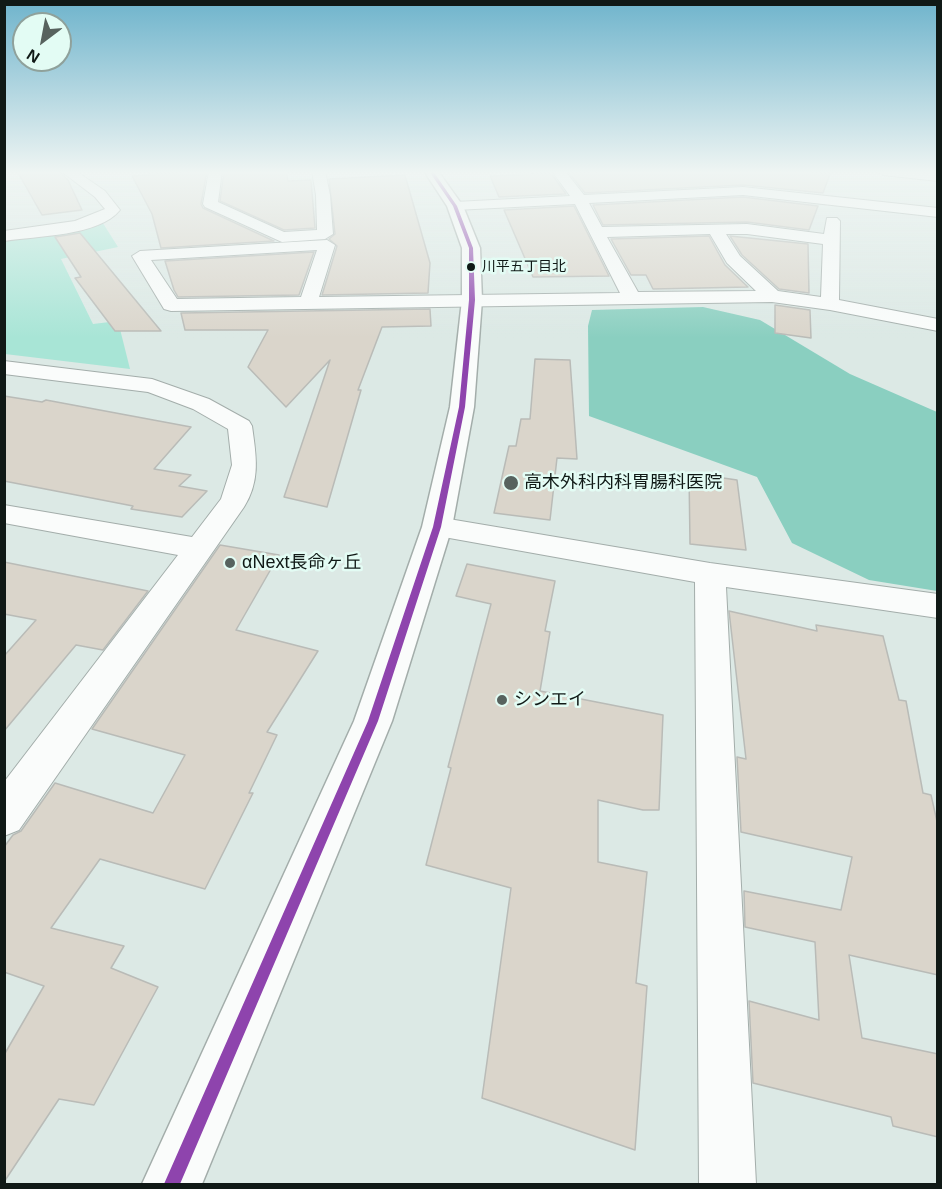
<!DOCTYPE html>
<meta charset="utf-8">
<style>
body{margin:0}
#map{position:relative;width:942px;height:1189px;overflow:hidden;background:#dce9e5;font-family:Arial,sans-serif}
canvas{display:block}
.frame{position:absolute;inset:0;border:6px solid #101916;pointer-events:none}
.north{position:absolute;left:12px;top:12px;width:60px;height:60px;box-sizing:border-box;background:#e3fcf4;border:2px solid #8fa19b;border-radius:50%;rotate:212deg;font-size:16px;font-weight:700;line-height:24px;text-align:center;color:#101916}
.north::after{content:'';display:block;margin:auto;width:21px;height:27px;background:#57625e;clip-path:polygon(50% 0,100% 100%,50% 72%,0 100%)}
</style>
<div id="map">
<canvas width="942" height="1189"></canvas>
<div class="frame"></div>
<div class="north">N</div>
</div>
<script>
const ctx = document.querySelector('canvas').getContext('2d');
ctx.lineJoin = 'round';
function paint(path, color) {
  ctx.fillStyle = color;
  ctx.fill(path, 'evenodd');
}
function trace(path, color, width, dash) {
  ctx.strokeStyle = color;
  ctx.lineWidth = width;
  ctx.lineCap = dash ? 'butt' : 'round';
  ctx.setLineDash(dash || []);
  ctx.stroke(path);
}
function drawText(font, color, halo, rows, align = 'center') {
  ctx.font = font + ' Arial,"Noto Sans JP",sans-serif';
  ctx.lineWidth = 5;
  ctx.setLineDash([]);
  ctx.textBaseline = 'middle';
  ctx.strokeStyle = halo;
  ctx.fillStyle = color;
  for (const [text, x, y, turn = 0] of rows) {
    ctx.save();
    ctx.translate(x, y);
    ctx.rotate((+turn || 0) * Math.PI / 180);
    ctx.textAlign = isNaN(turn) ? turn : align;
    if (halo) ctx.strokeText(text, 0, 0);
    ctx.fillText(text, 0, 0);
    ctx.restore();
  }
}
paint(new Path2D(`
 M101,220L118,247L61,259L93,324L118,321L130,369L5,354V238Z`), '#a8e5d6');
paint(new Path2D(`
 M703,307L760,320L850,374L937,412V591L869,580L792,543L757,477L589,416L588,326L592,310Z`), '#8acfc0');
const building = new Path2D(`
 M17,171H59L68,180L82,210L42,215Z
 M195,171H207L201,204L203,208L274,241L161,248L152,214L132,176Z
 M224,171H287L288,181L311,180L315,228L284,230L220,201Z
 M614,171H808L830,174L823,193L743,185L585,193L569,173Z
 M551,173L566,194L499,197L490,176Z
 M405,175L430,263L428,293L322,295L337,246L329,239L335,234L329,179Z
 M743,197L818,206L809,230L747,222L603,225L593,205Z
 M574,206L609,276L533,277L504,210Z
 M80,233L161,331H115L75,278L81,277L55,237Z
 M709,236L725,265L748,287L653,289L646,275H631L611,239Z
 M730,236L808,244L809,293L779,289L742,255Z
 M314,252L299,295L178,297L174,290L165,261Z
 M775,305L810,310L811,338L775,333Z
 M430,309L431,326L382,327L358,390H361L327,507L284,497L330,360L286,407L248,367L268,330H185L181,313Z
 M535,359L570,360L577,459L557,458L550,520L494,513L509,446H516L521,419H530Z
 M4,396L42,402L46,400L191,427L154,469L191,475L179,486L207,491L182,517L131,509L133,506L4,481Z
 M689,473L737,480L746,550L690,544Z
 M220,545L279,555L236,630L318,651L267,732L277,735L249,793H253L205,889L100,859L51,928L124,946L111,968L158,987L94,1105L59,1099L4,1182V1055L44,986L4,972V847L13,835L21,831L55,783L153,813L185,755L92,729Z
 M4,562L148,591L103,650L76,645L4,731V656L36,620L4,614Z
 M467,564L555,581L545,631L550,632L540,691L663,715L659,810H643L598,800V862L647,872L636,983L647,986L635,1150L482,1098L511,888L426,865L451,768L448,767L491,604L456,596Z
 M729,611L817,631L816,625L883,636L899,700L906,701L923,793L931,795L938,826V975L849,955L862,1038L938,1054V1137L893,1126L891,1117L753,1083L749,1001L819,1020L815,942L745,927L744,891L841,910L852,857L741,832L737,757L746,759Z`);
paint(building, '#dad5cb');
trace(building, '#b9bbb7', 1.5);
const minor = new Path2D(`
 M61,171H76L105,191L120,210C100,236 36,236 4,241V231L75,221L105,209L95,197Z
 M209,171H222L218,202L284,232L317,230L316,195L312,171H325L330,195L333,234L325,239L282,242L205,207L203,204Z
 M552,171H565L584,195L743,187L938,208V217L743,195L589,203L602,227L747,224L824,234L827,218H837L840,221L839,300L938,319V331L830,310L772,302L171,311L164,309L132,256L140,251L327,240L335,245L319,297L620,293L575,204L455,210L448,206L455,202L570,196ZM710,234L727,263L756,291L638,292L607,237ZM726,234H747L823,244L821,297L778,291L740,256ZM317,250L301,297L177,299L151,260Z
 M877,171L938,173V181L883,175Z
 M4,361L152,379L209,399L249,421L252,426C256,455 261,480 244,507L19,830L4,836V782L178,555L4,523V505L192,537L221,499L232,465L228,429L193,409L148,392L4,374Z
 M437,517L710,563L938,594V618L726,587L756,1184H699L695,582L427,534L423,527L427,520Z`);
const tertiary = new Path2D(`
 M424,171H438L463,206L480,248L482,300L474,407L452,527L392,721L202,1184H142L354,721L422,527L450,407L462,300V248L447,206Z`);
trace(minor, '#a3adaa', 2);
trace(tertiary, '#a3adaa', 3);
paint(minor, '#fafcfb');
paint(tertiary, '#fafcfb');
paint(new Path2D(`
 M429,171H433L457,206L473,248L475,300L465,407L441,527L378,721L180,1184H164L368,721L433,527L459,407L469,300V248L453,206Z`), '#8e44ad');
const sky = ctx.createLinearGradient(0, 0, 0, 338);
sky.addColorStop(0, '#6fb4cc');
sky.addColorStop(0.51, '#eff5f3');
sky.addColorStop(1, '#eff5f300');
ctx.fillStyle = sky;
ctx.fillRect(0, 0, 942, 338);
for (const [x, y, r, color] of [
 [471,267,5,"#101916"],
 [511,483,8,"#57625e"],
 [230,563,6,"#57625e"],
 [502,700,6,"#57625e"]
]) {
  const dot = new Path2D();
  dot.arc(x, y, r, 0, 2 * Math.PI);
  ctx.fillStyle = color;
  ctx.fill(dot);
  trace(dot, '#e3fcf4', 2);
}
drawText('14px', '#101916', '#e3fcf4', [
 ["川平五丁目北",482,267]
], 'left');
drawText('18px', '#101916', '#e3fcf4', [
 ["高木外科内科胃腸科医院",524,483],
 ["αNext長命ヶ丘",242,563],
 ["シンエイ",514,700]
], 'left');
</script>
